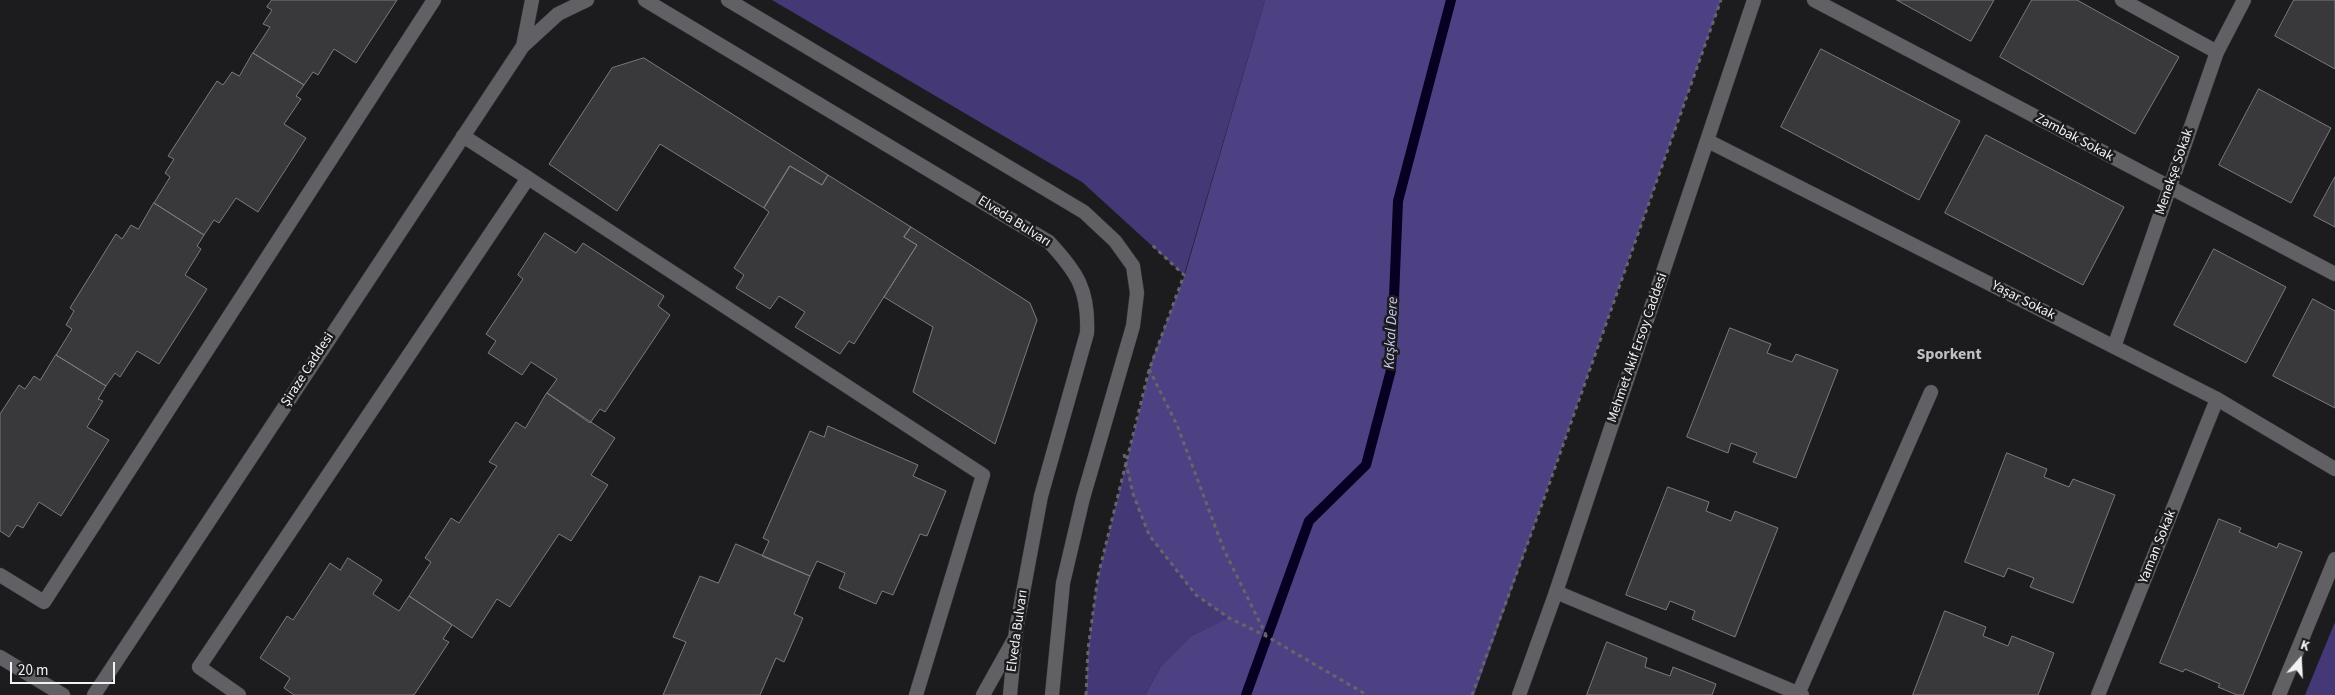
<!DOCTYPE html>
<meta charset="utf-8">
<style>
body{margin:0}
#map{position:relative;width:2335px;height:695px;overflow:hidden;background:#1c1c1f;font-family:"Source Sans 3",sans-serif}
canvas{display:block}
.north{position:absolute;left:2275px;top:635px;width:50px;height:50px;-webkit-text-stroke:4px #1c1c1f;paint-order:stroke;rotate:19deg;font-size:14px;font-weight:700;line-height:20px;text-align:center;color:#f1f1f3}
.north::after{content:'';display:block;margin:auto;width:18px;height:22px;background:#f1f1f3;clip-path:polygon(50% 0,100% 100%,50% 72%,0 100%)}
.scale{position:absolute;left:10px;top:662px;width:105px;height:22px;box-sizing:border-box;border:2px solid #f1f1f3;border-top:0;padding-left:6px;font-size:15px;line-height:18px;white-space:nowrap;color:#f1f1f3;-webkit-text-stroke:4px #1c1c1f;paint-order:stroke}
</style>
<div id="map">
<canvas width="2335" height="695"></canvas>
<div class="north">K</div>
<div class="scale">20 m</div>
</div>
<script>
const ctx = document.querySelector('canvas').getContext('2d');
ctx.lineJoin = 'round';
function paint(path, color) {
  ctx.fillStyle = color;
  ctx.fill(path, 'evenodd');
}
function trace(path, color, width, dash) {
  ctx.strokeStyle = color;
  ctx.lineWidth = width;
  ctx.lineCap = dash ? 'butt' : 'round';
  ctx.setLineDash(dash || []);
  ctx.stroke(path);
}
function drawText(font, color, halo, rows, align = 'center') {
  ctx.font = font + ' "Source Sans 3",sans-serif';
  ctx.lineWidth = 5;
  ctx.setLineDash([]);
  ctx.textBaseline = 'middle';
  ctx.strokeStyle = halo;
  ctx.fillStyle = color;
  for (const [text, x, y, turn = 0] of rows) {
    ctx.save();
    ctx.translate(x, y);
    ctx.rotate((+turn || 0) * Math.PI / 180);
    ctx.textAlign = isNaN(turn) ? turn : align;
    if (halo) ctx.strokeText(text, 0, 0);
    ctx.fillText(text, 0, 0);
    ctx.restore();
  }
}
paint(new Path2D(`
 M772,0H1265L1184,275L1082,182Z
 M1152,360L1133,436L1196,595L1229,618L1191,636L1161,666L1145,695H1086L1088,649L1098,576Z
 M2335,622V695H2305Z`), '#443876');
paint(new Path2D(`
 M1265,0H1721L1474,695H1145L1161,666L1191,636L1228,618L1196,595L1149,535L1133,494L1126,465L1152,360L1185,274Z`), '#4d4183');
trace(new Path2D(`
 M1246,695L1309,521L1366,465L1391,370L1398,201L1451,0`), '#070022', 10);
const building = new Path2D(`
 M272,0H397L356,63L334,49L318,75L313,72L304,85L253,53L270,27L263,24L272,10L267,7Z
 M1897,0H1994L1971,41Z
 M2032,0H2077L2179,57L2135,134L2000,57Z
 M2294,0H2335V69L2275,36Z
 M1821,49L1960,121L1919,200L1781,127Z
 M253,53L304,85L296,96L301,99L284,124L306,138L258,212L236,198L219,223L214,220L204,235L154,203L170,177L165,173L174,159L168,156L217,81L223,85L232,72L239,76Z
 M644,58L828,175L822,185L790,166L764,208L660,144L617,211L549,164L612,68Z
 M2259,89L2331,128L2291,203L2219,165Z
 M1986,135L2124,207L2083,285L1945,213Z
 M790,166L822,185L828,175L911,227L904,237L917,245L854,344L849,341L840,354L795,327L805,312L779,296L770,309L736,288L744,275L734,268L769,212L764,208Z
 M2335,177V227L2314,216Z
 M154,203L204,235L197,246L201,249L185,275L207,289L159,364L137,351L120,377L115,373L106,386L56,355L72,329L66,325L74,311L70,308L116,234L122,239L131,225L138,229Z
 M911,227L1030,303L1037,320L995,444L913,392L933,327L884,297L917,245L904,237Z
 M545,233L576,253L583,243L664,296L658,306L670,315L605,412L600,409L590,423L547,393L557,379L531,362L522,375L488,353L496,341L486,334L523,279L518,275Z
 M2214,249L2286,287L2246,363L2174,325Z
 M2313,299L2335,311V408L2273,376Z
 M1730,328L1771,344L1767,353L1792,362L1796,354L1838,370L1796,478L1753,462L1757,453L1731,443L1728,453L1687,437Z
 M56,355L106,386L98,399L103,401L87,427L109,440L61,516L39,502L23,528L17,525L9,537L0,531V414L19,385L25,389L34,376L40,380Z
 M547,393L615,438L591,475L608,485L571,541L559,534L510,607L497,599L472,638L409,596L431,562L425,558L451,518L459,523L497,466L489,462L516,422L525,428Z
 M828,426L918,465L913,476L946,491L927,536L920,534L893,595L882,591L876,604L839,588L845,573L817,561L810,576L762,556L769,541L763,538L810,431L824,437Z
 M2007,453L2047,469L2044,477L2069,487L2073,479L2115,495L2073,603L2030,587L2034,578L2008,568L2004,577L1965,562Z
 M1668,487L1709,502L1706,511L1731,521L1735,511L1778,528L1735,637L1692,619L1695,611L1670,601L1666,610L1626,595Z
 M2219,519L2241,528L2239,532L2277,548L2279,543L2302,552L2243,695H2237L2218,687L2220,684L2185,669L2183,672L2160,663Z
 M736,544L810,576L794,614L803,618L784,662L776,658L760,695H663L686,642L673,637L700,576L718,583Z
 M348,558L382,580L373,594L399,611L409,596L452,625L443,639L449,642L414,695H294L284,688L290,678L260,658L287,616L293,620L330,563L340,570Z
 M1945,611L1986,627L1983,636L2008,646L2012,636L2054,653L2038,695H1913Z
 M1607,642L1647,658L1645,667L1670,676L1673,667L1716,684L1712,695H1587Z`);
paint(building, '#39393c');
trace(building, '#7b7b7f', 1);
const service = new Path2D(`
 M2122,0L2217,52
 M463,136L528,178
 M0,575L44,602L434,0
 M1556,592L1802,695
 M1798,694L1931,392
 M239,695L199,667L528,178L983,475L916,695`);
const minor = new Path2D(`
 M1814,0L2335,274
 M523,46L532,0
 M1708,141L2217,399L2335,469
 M2114,347L2217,52L2244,0
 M0,657L63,695
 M94,695L523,46L558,14L587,0
 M983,695L1016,636
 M1519,695L1556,592L1754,0
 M2098,695L2217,399
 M2279,695L2335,559`);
const secondary = new Path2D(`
 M645,0L1049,242C1077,272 1089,290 1087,333L1041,496L1016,630L1010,695
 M728,0L1084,212L1115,241L1133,266L1137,293L1133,326L1083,498L1063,583L1052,695`);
trace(service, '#363638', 15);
trace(minor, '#363638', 15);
trace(secondary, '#363638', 15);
trace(new Path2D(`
 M1149,369L1177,425L1224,550L1266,635
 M1124,454L1133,494L1149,535L1196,595L1229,618L1266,636L1367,695
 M1086,695L1088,649L1098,576L1149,370L1184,275L1151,244
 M1472,695L1545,496L1721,0`), '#666669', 3, [4, 4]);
trace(service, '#616165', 14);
trace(minor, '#616165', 14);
trace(secondary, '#616165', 14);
drawText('14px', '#f1f1f3', '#1c1c1f', [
 ["Zambak Sokak",2074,138,28],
 ["Menekşe Sokak",2175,172,-71],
 ["Elveda Bulvarı",1014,222,32],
 ["Yaşar Sokak",2023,301,27],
 ["Mehmet Akif Ersoy Caddesi",1638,348,-71],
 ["Şiraze Caddesi",308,370,-57],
 ["Yaman Sokak",2158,547,-68],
 ["Elveda Bulvarı",1018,631,-82]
]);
drawText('italic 15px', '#ccc9f1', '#1c1c1f', [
 ["Kaşkal Dere",1392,333,-87]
]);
drawText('bold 16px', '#c0c0c4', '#1c1c1f', [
 ["Sporkent",1949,355]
]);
</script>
